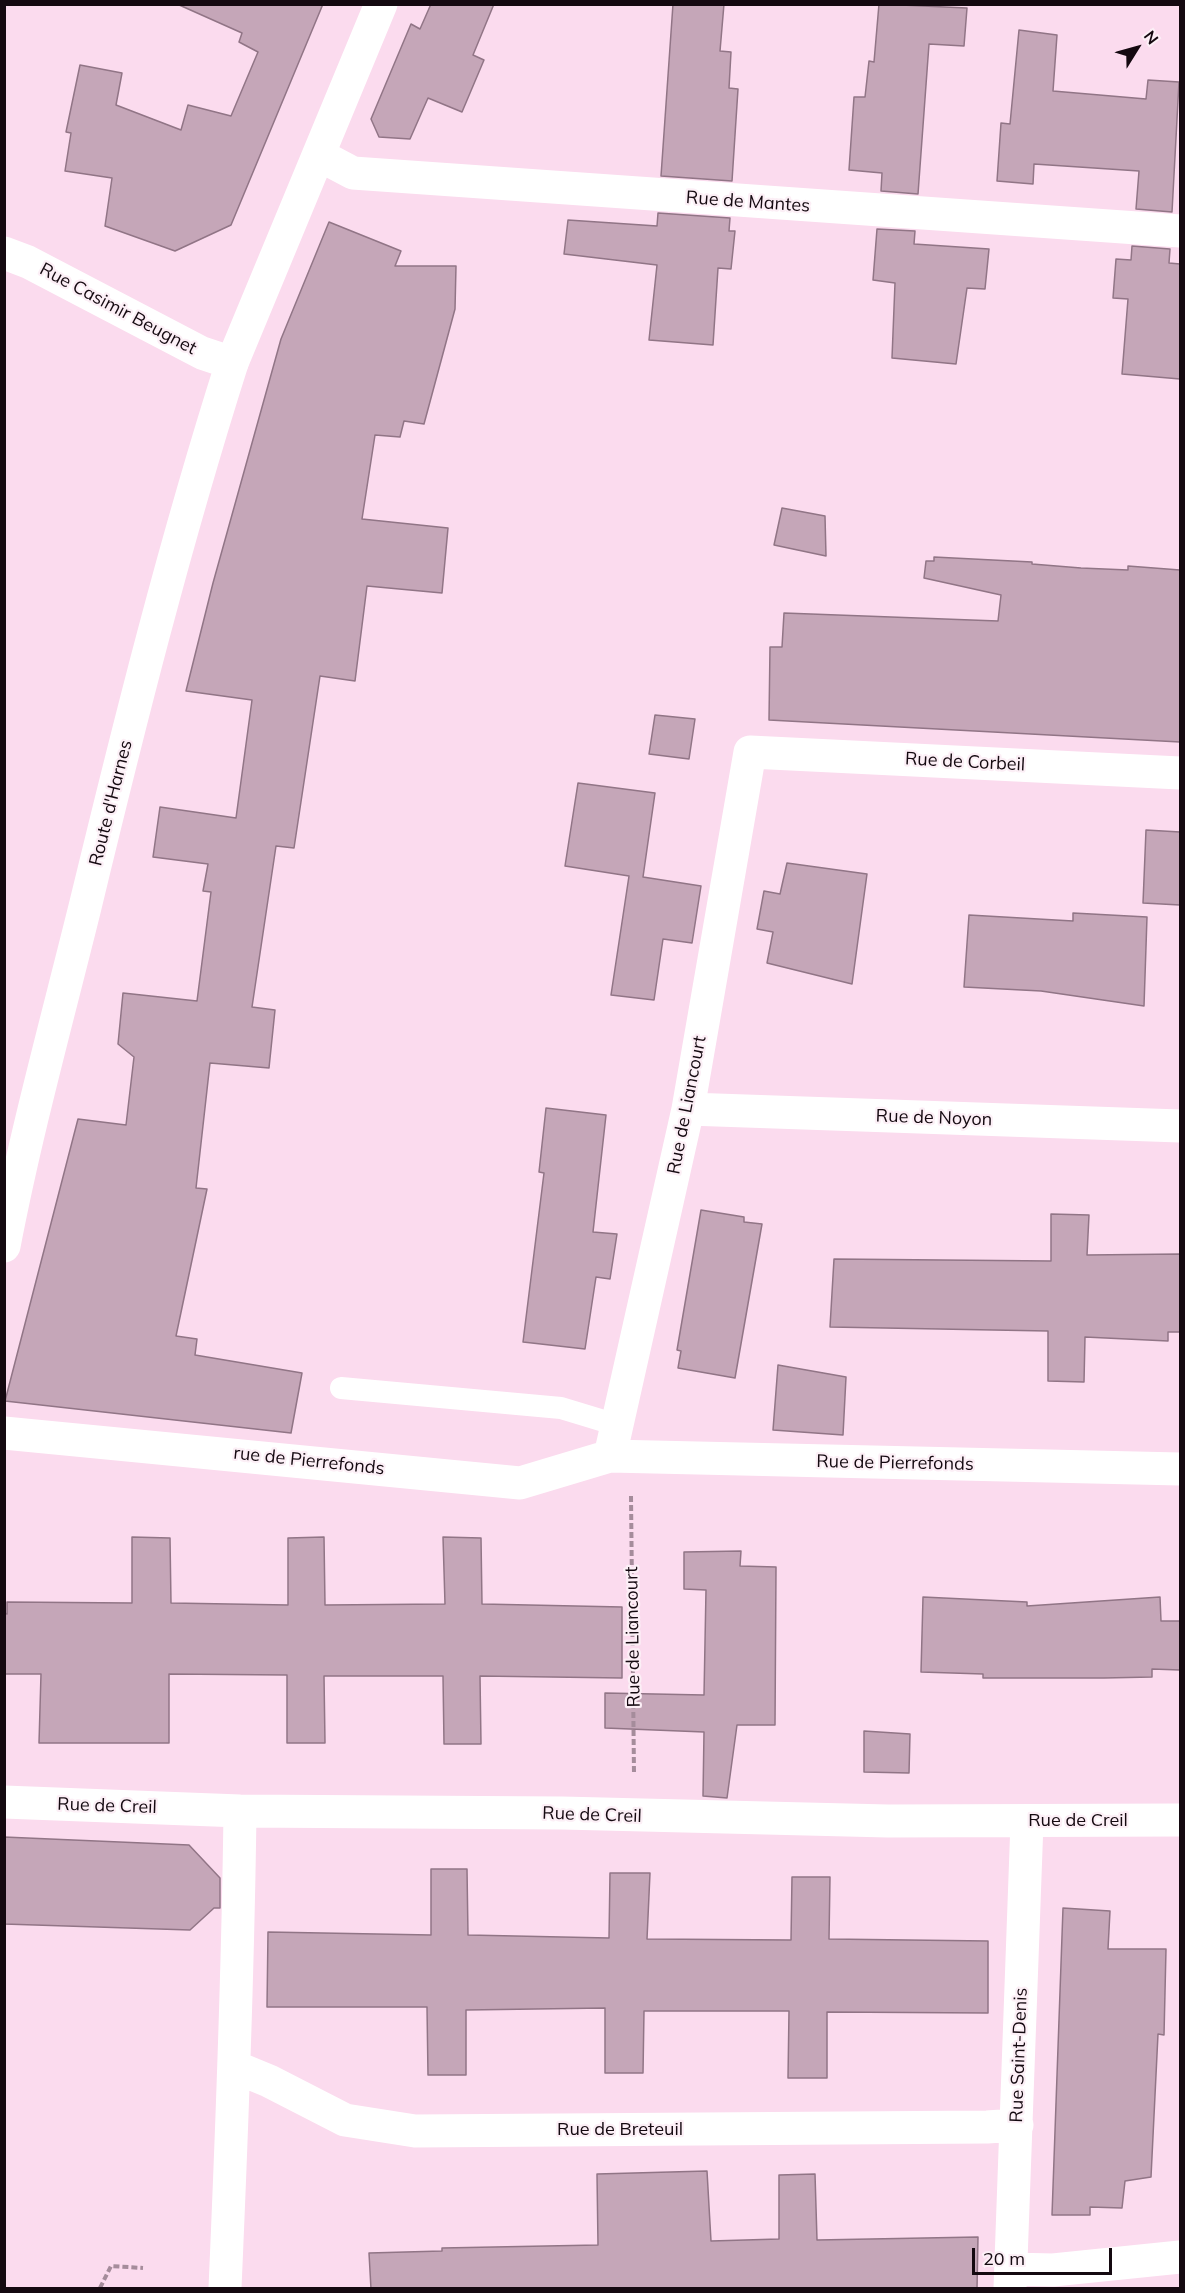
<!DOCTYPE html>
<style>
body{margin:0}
#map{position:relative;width:1185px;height:2293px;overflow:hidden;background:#fbdbee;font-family:Mulish,sans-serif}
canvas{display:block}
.frame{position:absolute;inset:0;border:6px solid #140910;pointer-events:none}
.north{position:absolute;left:1107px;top:18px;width:60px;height:60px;-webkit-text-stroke:4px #fceff6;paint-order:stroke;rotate:53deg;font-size:16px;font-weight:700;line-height:24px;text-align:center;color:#140910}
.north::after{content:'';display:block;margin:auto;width:21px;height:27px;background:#140910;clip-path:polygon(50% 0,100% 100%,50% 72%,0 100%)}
.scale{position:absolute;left:972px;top:2248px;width:140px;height:27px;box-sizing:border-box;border:3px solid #140910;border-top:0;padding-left:8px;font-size:18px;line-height:21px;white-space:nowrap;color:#140910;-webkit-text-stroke:4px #fceff6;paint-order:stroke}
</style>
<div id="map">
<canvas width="1185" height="2293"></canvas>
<div class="frame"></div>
<div class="north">N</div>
<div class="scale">20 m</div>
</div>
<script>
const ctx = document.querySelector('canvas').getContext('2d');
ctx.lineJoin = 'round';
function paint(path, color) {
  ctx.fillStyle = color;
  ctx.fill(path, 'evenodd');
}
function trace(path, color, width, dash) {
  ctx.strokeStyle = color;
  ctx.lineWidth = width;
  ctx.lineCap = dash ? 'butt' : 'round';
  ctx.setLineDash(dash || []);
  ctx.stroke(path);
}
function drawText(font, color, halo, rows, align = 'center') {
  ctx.font = font + ' Mulish,sans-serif';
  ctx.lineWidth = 4.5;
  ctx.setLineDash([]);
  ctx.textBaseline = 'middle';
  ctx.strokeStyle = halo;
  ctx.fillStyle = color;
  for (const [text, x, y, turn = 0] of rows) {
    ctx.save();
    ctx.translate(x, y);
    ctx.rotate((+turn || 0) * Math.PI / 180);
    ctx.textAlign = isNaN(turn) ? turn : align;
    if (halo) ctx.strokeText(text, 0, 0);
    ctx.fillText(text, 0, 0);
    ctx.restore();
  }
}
const building = new Path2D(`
 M177,4H323L231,225L175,251L105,226L112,178L65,171L71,133L66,132L80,65L122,73L116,105L181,130L188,105L231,116L258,52L239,42L242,33Z
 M431,4H494L473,55L484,60L462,112L428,98L410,139L379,137L371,119L411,24L420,29Z
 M673,4H724L720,51L731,52L729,88L738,89L732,181L661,176Z
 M879,4L967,8L964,46L929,44L918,194L881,191L882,173L849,170L854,97H865L869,61L874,62Z
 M1019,30L1057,35L1053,91L1146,99L1148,80L1179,82L1172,212L1136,209L1139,171L1034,164L1033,184L997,181L1001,123L1010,124Z
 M658,213L730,218L729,231H735L731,269L718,268L713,345L649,340L657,265L564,254L568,220L657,226Z
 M329,222L401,251L395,266H456L455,309L424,424L404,421L400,437L375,435L362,519L448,528L442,593L367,586L355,681L320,676L294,848L276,846L252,1007L275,1010L269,1068L210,1063L196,1188L207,1189L176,1336L197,1339L195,1355L302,1373L291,1433L5,1401L78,1119L126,1125L134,1057L118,1044L123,993L197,1001L211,892L203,891L208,864L153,857L160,807L236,818L252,700L186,691L213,583L281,339Z
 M877,229L915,231L914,244L989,249L985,289L967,288L956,364L892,358L895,283L873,280Z
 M1132,246L1170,249L1169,263L1180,264V379L1122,374L1128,299L1113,298L1116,259L1131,260Z
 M782,508L825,516L826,556L774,545Z
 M934,557L1032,562V564L1081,568L1128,570V566L1180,570V742L769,720L770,647H782L784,613L998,621L1001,595L924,578L926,561H934Z
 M655,715L695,719L689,759L649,754Z
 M578,783L655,793L643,877L701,886L692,943L663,939L654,1000L611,995L629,876L565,866Z
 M1146,830L1180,832V905L1143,903Z
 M787,863L867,874L852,984L767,963L773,932L757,929L764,891L780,894Z
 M1073,913L1147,917L1144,1006L1041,991L964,987L969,915L1073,921Z
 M546,1108L606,1115L593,1232L617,1234L610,1279L596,1277L585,1349L523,1342L544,1173L539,1172Z
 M701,1210L744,1217V1222L762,1224L735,1378L678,1368L681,1351L677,1350Z
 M1051,1214L1089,1215L1087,1255L1180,1254V1332H1168V1341L1085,1337L1084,1382L1048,1381V1331L830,1327L834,1259L1051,1261Z
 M778,1365L846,1377L843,1435L773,1430Z
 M132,1537L170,1538L171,1603L288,1605V1538L324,1537L325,1605L445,1604L443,1537L481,1538L482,1604L622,1607V1678L480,1676L481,1744H444L443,1676H324L325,1743H287V1675L169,1674V1743H39L41,1674H5L4,1613L7,1614V1602L132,1603Z
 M741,1551L740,1566L776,1567L775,1725H737L727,1798L703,1796L704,1732L605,1728V1693L704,1695L706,1590L684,1589V1552Z
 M923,1597L1027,1602V1606L1160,1597L1161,1621H1180V1670L1152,1669V1677L1104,1678H983V1674L921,1672Z
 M864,1731L910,1734L909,1773L864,1772Z
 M4,1837L189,1845L220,1878V1908H214L190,1930L4,1924Z
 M431,1869H467L468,1935L609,1938L610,1873H650L647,1939L791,1940L792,1877H830L829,1939L988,1941V2013L827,2012V2078H788L789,2011H644L643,2073H605V2008L466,2010V2075H428L427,2007H267L268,1932L431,1935Z
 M1063,1908L1110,1911L1108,1949H1166L1164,2035L1158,2034L1151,2177L1125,2181L1122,2208L1090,2207V2215H1052Z
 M707,2171L711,2241L779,2239V2175L815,2174L817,2240L978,2237L977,2289H371L369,2253L442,2251V2248L598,2245L597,2174Z`);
paint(building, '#c5a6b8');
trace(building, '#917586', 1.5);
trace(new Path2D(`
 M631,1496L634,1774
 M100,2288L111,2266L143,2268`), '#a58c9b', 4, [6, 3]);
trace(new Path2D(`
 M341,1388L561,1408L617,1425`), '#fff', 22);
trace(new Path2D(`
 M319,155L353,173L1180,231
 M688,1109L1180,1126
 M4,1433L520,1483L610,1456L1180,1469
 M610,1456L688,1109L750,752L1180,773
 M4,1802L240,1811L562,1813L888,1821L1180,1820
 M235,2067L269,2081L345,2120L415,2131L987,2127L1017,2125
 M1012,2269L1053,2270L1180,2257
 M225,2288C232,2129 238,1970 240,1811
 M1010,2288L1027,1822`), '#fff', 33);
trace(new Path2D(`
 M232,363L381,4`), '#fff', 33);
trace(new Path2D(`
 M4,253L28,262L202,353L232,363C175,542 129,725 85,907C57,1020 26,1132 4,1246`), '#fff', 33);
drawText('18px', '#140910', '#fceff6', [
 ["Rue de Mantes",748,202,4],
 ["Rue Casimir Beugnet",118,309,28],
 ["Rue de Corbeil",965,762,3],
 ["Route d'Harnes",111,803,-76],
 ["Rue de Liancourt",687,1105,-79],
 ["Rue de Noyon",934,1118,2],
 ["rue de Pierrefonds",309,1461,6],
 ["Rue de Pierrefonds",895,1463,1],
 ["Rue de Liancourt",633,1637,-91],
 ["Rue de Creil",107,1806,2],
 ["Rue de Creil",592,1815,2],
 ["Rue de Creil",1078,1821],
 ["Rue Saint-Denis",1019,2055,-88],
 ["Rue de Breteuil",620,2130]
]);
</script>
